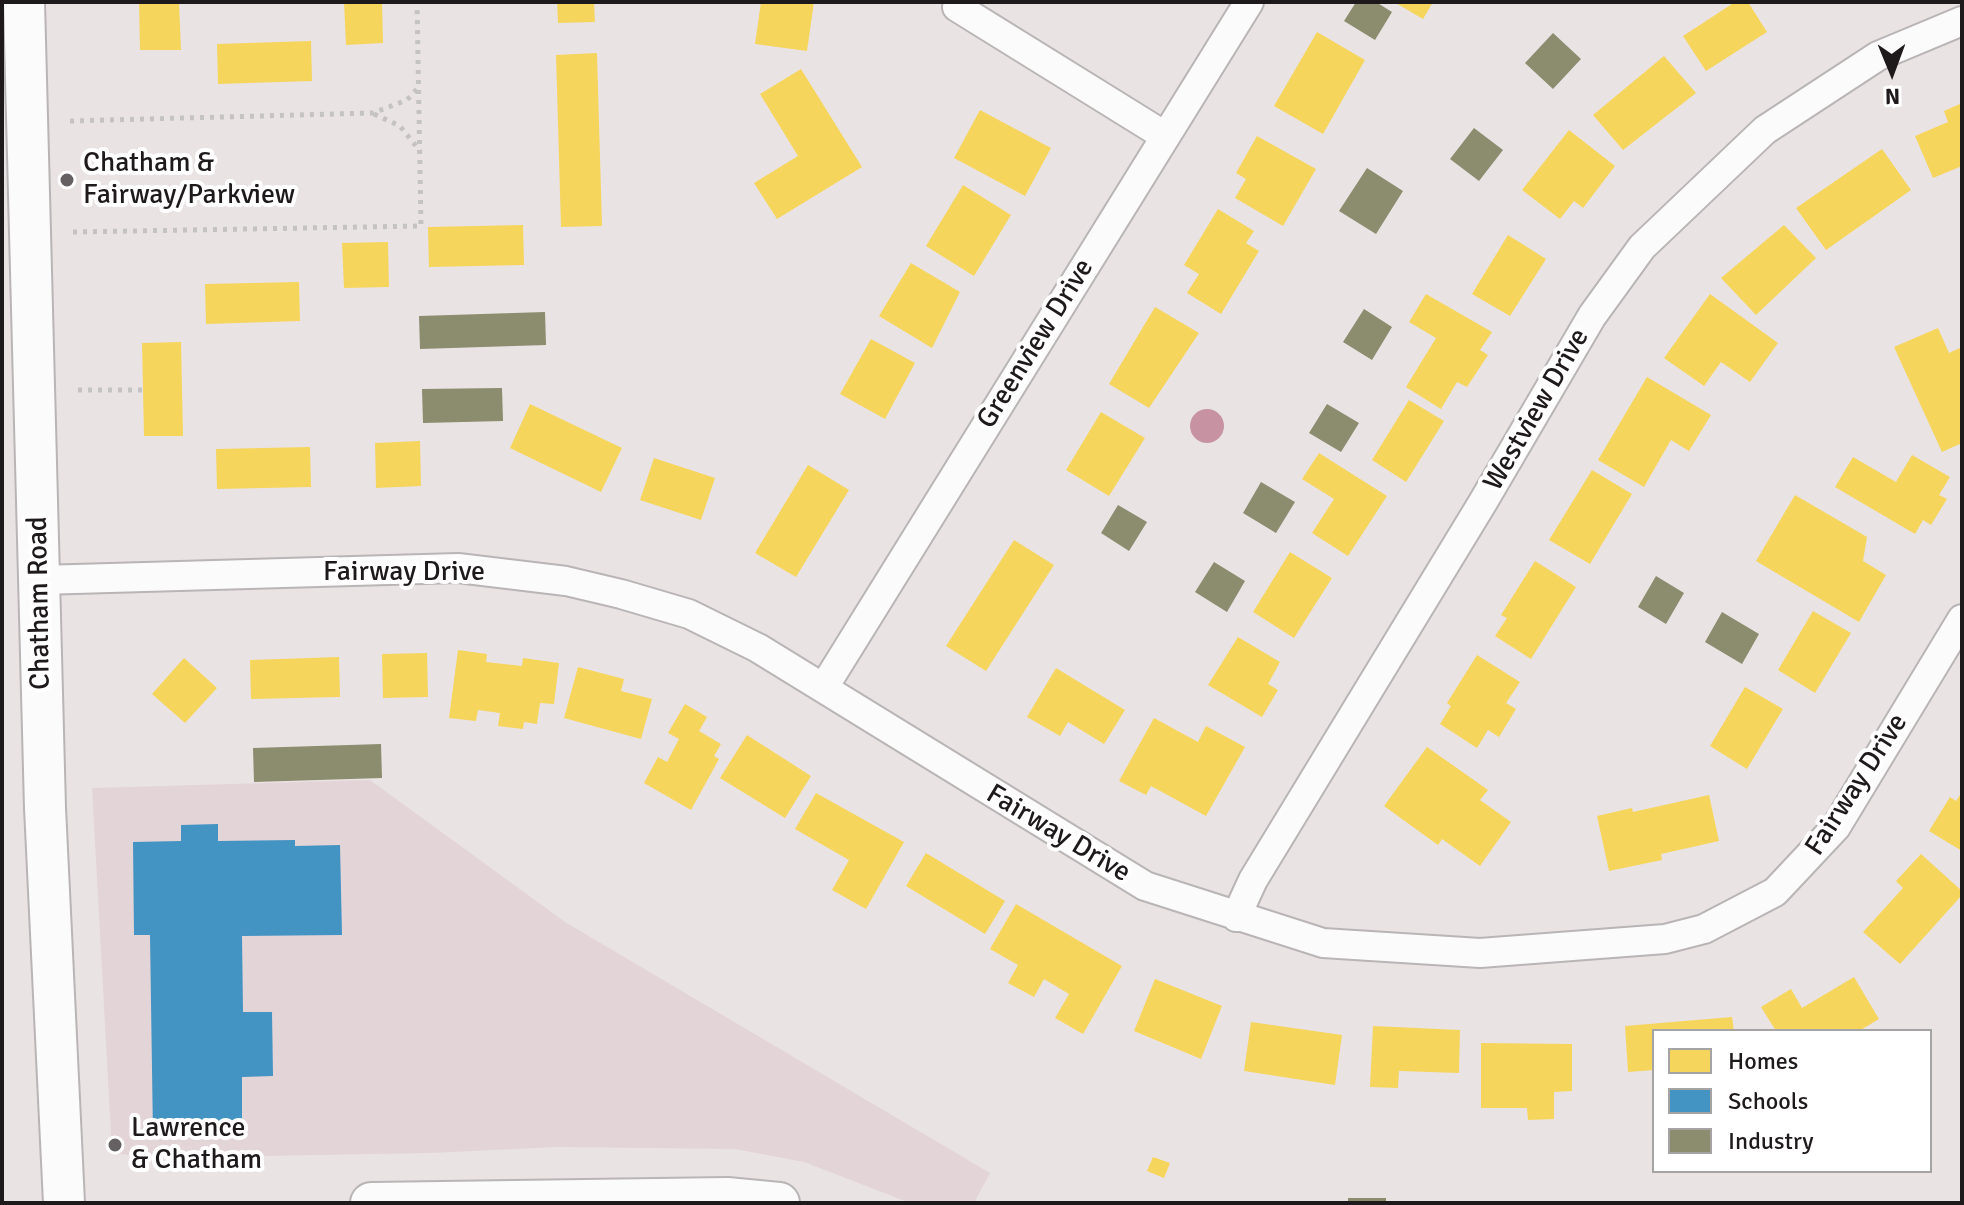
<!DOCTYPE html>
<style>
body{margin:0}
#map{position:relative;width:1964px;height:1205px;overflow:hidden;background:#eae3e4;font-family:Signika,sans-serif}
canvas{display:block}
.frame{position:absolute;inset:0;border:4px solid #1e191b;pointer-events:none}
.legend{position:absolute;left:1652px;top:1029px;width:280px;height:144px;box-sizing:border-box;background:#fff;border:2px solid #a5a3a4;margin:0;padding:10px 14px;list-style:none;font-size:24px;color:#1e191b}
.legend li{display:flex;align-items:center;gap:16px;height:40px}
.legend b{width:40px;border:2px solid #a5a3a4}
.north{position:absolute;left:1852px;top:32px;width:80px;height:80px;-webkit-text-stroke:6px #fff;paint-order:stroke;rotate:179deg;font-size:22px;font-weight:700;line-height:32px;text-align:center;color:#1e191b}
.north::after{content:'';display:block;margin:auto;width:28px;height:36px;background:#1e191b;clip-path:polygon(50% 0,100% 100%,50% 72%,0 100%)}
</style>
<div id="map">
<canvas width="1964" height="1205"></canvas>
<div class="frame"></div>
<ul class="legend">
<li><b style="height:22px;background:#f6d55c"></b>Homes</li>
<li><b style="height:22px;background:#4393c3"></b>Schools</li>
<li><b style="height:22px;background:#8c8c6e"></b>Industry</li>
</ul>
<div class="north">N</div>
</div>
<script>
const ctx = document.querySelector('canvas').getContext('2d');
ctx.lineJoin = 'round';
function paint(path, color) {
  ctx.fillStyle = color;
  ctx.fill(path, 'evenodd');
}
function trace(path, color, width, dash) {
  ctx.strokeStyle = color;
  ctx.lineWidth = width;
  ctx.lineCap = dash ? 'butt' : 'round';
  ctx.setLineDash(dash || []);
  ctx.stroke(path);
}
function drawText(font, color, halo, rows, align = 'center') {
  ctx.font = font + ' Signika,sans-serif';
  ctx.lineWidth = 8;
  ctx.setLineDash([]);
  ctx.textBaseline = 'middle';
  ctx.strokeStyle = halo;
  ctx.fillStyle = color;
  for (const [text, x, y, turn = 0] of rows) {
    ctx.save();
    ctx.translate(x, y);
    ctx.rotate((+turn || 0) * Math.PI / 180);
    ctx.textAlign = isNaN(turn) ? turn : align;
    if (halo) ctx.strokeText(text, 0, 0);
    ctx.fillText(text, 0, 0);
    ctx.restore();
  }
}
paint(new Path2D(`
 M370,780L565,922L990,1173L974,1203H910L804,1162L735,1149L557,1147L431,1153L152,1158L112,1153L92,788Z`), '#e3d4d8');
paint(new Path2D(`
 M1190 426a17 17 0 1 1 34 0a17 17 0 1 1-34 0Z`), '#c792a2');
paint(new Path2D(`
 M139,2H179L181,50H140Z
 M344,2H382L383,43L346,45Z
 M557,2H594L595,22L558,23Z
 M761,2H814L807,51L755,44Z
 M1394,2H1433L1423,19Z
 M1735,2H1748L1767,32L1706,71L1683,36Z
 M1317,32L1365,60L1323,134L1274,106Z
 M311,41L312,81L218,84L217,44Z
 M597,53L602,226L561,227L556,55Z
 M1664,56L1696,93L1623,150L1593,115Z
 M801,69L862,167L777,219L754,183L798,156L760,94Z
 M1962,103V166L1933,178L1915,136L1948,122L1944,111Z
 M980,110L1051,148L1025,196L954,158Z
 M1569,130L1615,166L1583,208L1574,201L1560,219L1522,190Z
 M1257,136L1316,169L1283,226L1235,198L1246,179L1236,173Z
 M1882,149L1911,190L1826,250L1796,208Z
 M963,185L1011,215L974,276L926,246Z
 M1218,209L1254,231L1246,243L1259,251L1221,314L1187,293L1199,274L1184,265Z
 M523,225L524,265L429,267L428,227Z
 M1784,225L1816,258L1756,315L1721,278Z
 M1508,235L1546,259L1510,316L1472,294Z
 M388,242L389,287L344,288L342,243Z
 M911,263L960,292L932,348L879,316Z
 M299,282L300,321L206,324L205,284Z
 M1426,294L1492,332L1480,350L1488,355L1467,387L1457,382L1441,409L1406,387L1436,338L1409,322Z
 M1710,294L1778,343L1750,382L1721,362L1704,386L1664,358Z
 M1155,307L1199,333L1149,408L1109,384Z
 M1938,328L1949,353L1962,347V443L1942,452L1894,347Z
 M871,339L915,363L885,419L840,394Z
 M181,342L183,436H144L142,343Z
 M1647,377L1711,415L1689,451L1671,440L1644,487L1598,460Z
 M1409,400L1444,421L1406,482L1372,460Z
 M530,404L622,448L601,492L510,448Z
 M1101,412L1145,438L1109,496L1066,470Z
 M420,441L421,486L376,488L375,443Z
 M310,447L311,487L217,489L216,449Z
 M1319,453L1387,496L1348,556L1312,533L1334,499L1302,479Z
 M1912,455L1950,477L1939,495L1947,499L1931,525L1923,520L1915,534L1835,487L1853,457L1896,482Z
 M654,458L715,478L701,520L640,500Z
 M808,465L849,490L796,577L755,553Z
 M1592,470L1632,494L1590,564L1549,540Z
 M1795,495L1867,537L1863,561L1886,575L1859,622L1756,561Z
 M1014,540L1054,565L986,671L946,646Z
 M1290,552L1332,578L1294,638L1253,612Z
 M1535,561L1576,587L1531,659L1495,636L1507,618L1501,615Z
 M1813,611L1851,633L1815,693L1778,670Z
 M1238,637L1280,662L1268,684L1278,690L1262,717L1208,685Z
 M458,650L487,654L486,662L522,666L523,658L559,663L554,704L540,703L537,724L524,722L523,729L498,726L500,713L478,710L476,721L449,718Z
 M427,653L428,697L383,698L382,654Z
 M1477,655L1520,682L1506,703L1516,709L1499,737L1488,730L1477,748L1440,724L1451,706L1447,703Z
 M339,657L340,697L251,699L250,660Z
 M184,658L217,688L185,723L152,694Z
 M578,667L624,679L621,691L652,699L641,739L564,718Z
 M1056,668L1125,710L1104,744L1068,722L1060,736L1027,717Z
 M1745,687L1783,709L1747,769L1710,746Z
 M685,704L707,717L699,731L721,744L714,756L719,759L691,810L644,783L658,757L667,762L679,739L668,733Z
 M1154,718L1198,742L1206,726L1245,747L1206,816L1151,786L1146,795L1119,781Z
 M747,735L811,776L785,818L720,778Z
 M1427,747L1488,790L1480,800L1511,822L1480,866L1442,839L1438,845L1384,806Z
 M1962,792V851L1929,831L1950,797L1956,801Z
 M816,793L904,842L866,909L832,890L849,860L795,829Z
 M1709,795L1719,841L1661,854L1662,860L1609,871L1597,816L1632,808L1633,812Z
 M926,853L1005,901L985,934L906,886Z
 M1921,854L1962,891V895L1900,964L1863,932L1903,888L1896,881Z
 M1016,904L1122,966L1083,1034L1055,1018L1069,994L1044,979L1034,997L1008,983L1018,965L990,949Z
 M1854,977L1879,1019L1859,1031H1776L1761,1007L1791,989L1802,1008Z
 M1155,979L1222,1006L1201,1059L1134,1031Z
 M1732,1017L1734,1031H1654V1070L1628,1072L1625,1026Z
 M1251,1022L1342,1035L1335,1085L1244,1071Z
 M1373,1026L1460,1030L1459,1073L1399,1071L1398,1088L1370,1087Z
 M1481,1043L1572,1044V1091L1554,1092V1119L1528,1120L1527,1108H1481Z
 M1153,1157L1170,1163L1164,1178L1147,1171Z`), '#f6d55c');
paint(new Path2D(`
 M218,824V841L295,840V846L340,845L342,935L242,936L243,1012H272L273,1076L242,1077V1135L153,1136L150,935H134L133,842L181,841V825Z`), '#4393c3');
paint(new Path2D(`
 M1356,2H1376L1392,12L1375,40L1344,21Z
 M1553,33L1581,59L1553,89L1525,63Z
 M1474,128L1503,150L1479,181L1450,159Z
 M1367,168L1403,191L1376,234L1339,211Z
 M1364,309L1392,327L1372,360L1343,342Z
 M545,312L546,345L420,349L419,316Z
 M502,388L503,421L423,423L422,389Z
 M1327,404L1359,423L1341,452L1309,433Z
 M1261,482L1295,502L1276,533L1243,513Z
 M1118,505L1147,522L1129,551L1101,533Z
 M1214,562L1245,581L1227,612L1195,592Z
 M1656,576L1684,593L1666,624L1638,607Z
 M1722,612L1759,634L1742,664L1705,642Z
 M381,744L382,778L254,782L253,748Z
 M1348,1198H1386V1203H1348Z`), '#8c8c6e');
const street = new Path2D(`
 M957,7L1165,136
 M40,580L458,568L566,581L621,594L689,614L758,648L1145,886L1323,943L1480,953L1665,939L1704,929L1775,892L1836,827L1962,619
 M824,687L1249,2
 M1236,917L1253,880L1483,502L1592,316L1642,247L1765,130L1878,56L1962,21`);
const secondary = new Path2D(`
 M24,2L45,808L64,1203
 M371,1203L727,1198L779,1203`);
trace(street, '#b9b4b5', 32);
trace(secondary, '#b9b4b5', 44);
trace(new Path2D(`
 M374,114L400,126L420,151
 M70,121L373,113L407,100L419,87
 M73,232L421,226L417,2
 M78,390H143`), '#c5c2c3', 5, [4, 6]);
trace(street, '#fcfbfb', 28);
trace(secondary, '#fcfbfb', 40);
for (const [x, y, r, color] of [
 [67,180,8,"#656061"],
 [115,1145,8,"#656061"]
]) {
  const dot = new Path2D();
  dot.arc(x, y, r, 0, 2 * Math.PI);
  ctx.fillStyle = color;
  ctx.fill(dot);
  trace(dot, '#fff', 3);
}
drawText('28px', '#1e191b', '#fff', [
 ["Chatham &",83,164],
 ["Fairway/Parkview",83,196],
 ["Lawrence",131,1129],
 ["& Chatham",131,1161]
], 'left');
drawText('28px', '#1e191b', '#fff', [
 ["Greenview Drive",1036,344,-58],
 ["Westview Drive",1537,410,-60],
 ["Fairway Drive",404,573],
 ["Chatham Road",40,603,-91],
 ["Fairway Drive",1857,785,-57],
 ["Fairway Drive",1058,834,31]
]);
</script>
